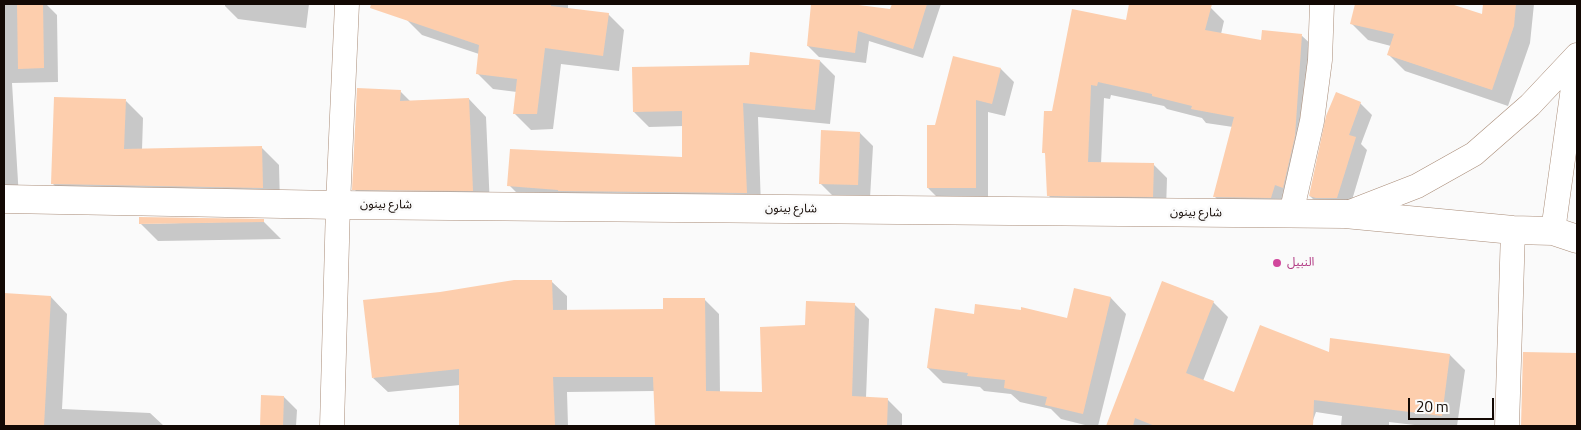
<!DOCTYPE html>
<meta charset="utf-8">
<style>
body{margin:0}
#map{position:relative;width:1581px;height:430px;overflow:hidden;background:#fafafa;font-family:"Titillium Web",sans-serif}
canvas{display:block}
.frame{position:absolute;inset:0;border:5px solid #130904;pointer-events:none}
.scale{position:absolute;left:1408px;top:398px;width:86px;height:22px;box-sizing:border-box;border:2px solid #130904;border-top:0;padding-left:6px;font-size:15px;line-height:18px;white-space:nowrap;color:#130904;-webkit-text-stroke:4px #fafafa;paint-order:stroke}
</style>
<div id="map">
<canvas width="1581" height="430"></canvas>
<div class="frame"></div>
<div class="scale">20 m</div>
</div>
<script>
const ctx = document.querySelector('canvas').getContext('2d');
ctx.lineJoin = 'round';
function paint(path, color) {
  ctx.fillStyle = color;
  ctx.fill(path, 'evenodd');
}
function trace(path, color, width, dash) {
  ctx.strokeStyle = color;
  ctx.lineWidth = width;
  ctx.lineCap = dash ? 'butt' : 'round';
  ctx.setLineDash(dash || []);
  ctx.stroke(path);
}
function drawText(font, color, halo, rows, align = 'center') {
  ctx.font = font + ' "Titillium Web","Noto Sans Arabic",sans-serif';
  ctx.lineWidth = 5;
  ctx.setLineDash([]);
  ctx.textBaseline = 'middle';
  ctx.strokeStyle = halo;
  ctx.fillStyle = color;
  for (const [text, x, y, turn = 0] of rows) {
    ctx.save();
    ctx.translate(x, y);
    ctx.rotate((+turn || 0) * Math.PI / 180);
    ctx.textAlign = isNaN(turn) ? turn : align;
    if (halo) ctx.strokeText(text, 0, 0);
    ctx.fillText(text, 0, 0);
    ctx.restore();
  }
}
paint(new Path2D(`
 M4,4H46L57,15L58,82L12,83L19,198L4,209Z
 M225,4H309L306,28L238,19L225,6Z
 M411,4H466L485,10L486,4H568V9L608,14L624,30L619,71L561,64L553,129L531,130L515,114L517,92L493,89L477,73L479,54L422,35L406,19Z
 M812,4H842L891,10L893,4H941L923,58L869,41L866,63L819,57L808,46Z
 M1130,4H1195L1211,8L1224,21L1221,34L1262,42L1301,35L1315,48L1285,211L1228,210L1215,197L1233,127L1206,123L1202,118L1167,109L1164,106L1111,95L1110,99L1104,98L1101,164H1153L1167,178L1166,210L1062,209L1048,195L1046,155L1044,152L1053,112L1127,21Z
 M1356,4H1378L1403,10L1405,4H1447L1483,16L1484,4H1534L1530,43L1508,106L1405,71L1388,54L1391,46L1368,40L1351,23Z
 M954,57L1001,69L1014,82L1005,116L988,112V201H941L928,188L936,127Z
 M820,61L835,76L830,124L758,117L761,208L524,200L509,185L684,158V126L649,127L634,112L750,66Z
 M400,91L411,102L469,99L486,117L490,207L371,206L354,189Z
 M126,101L143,118L142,150L262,148L279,165L280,205L70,201L53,184Z
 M1360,103L1372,115L1361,144L1367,150L1349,210L1322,208L1310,196Z
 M860,133L873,146L870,198L833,196L820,183Z
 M263,221L281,239L158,241L141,224Z
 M552,282L567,296V311H664L704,299L719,314L720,393H763L806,327L854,304L869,319L866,398L888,400L902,414V426H656L655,391L567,392L568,426H460V385L388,392L373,378Z
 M1162,283L1213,302L1228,317L1203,381L1235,393L1330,353L1450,355L1465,370L1457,426H1423L1389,422V426H1341L1342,416L1316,412L1311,426H1282L1269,421V426H1107Z
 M1075,290L1111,298L1126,314L1098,426H1089L1061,419L1051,409L1020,402L1011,394L984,391L980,387L943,383L928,368L975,315L1068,319Z
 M4,294L51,297L67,314L62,409L150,413L164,426H4Z
 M1524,353L1577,354V426H1522Z
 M263,396L284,397L297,410L296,426H262Z`), '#0003');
paint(new Path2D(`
 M17,4H43L44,68L18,69Z
 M371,4H551V6L609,13L603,56L545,48L537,114H513L517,79L476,74L479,45L370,8Z
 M811,4H851L890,9L892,4H927L913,49L858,31L855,53L807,46Z
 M1129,4H1212L1205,30L1261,40L1262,30L1302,34L1295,136L1283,188L1275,185L1271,198L1213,197L1234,117L1191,109L1192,106L1152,96V94L1098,82L1097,86L1091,85L1088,162L1154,163L1153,197L1047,196L1045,153H1042L1044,111H1052L1072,9L1126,20Z
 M1355,4H1451L1482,14L1483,4H1516L1514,26L1492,90L1387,55L1394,34L1350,24Z
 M750,52L820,60L815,110L743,103L747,193L558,191V190L507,186L510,149L682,157V111L633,112L632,67L749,65Z
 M953,56L1001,68L992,104L976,100V188H927V125H935Z
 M357,88L401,90L400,101L469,98L473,191L352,190Z
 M1336,92L1361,102L1349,135L1356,137L1337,198H1316L1309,196L1326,116Z
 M54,97L126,99L124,149L262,146L263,188L51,184Z
 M821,130L860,132L858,185L819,184Z
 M139,217L264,219V222L139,224Z
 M514,280H552L553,310L663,309V298H705L706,391L762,392L760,327L805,325L806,301L855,303L852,396L888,398L887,426H655L653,377H553L555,426H459V369L372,378L363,300L440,292Z
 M1162,281L1214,301L1186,373L1234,392L1260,325L1329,352L1330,338L1450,354L1442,416L1314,400L1313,426H1155L1135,418L1133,426H1106Z
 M1074,288L1111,297L1083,414L1045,405L1047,397L1004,388L1005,380L967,376L968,373L927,368L935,308L974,314L975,304L1021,310V307L1067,318Z
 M4,293L51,296L44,426H4Z
 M1523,352L1577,353V426H1521Z
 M261,395L284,396L283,426H260Z`), '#fdcead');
const street = new Path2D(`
 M1291,214L1312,121L1320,60L1322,4
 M1345,214L1417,186L1474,154L1530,105L1577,55
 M1553,231L1577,59
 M332,426L338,205L347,4
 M1507,426L1513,230`);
const secondary = new Path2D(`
 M4,199L338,205L1345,214L1513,230L1553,231L1577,239`);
trace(street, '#a98c78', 25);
trace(secondary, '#a98c78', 29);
trace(street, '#fff', 24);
trace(secondary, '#fff', 28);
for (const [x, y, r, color] of [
 [1277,263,5,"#d1479c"]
]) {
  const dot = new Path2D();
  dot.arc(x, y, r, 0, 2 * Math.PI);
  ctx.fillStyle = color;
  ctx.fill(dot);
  trace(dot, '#fafafa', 2);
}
drawText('12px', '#130904', '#fafafa', [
 ["شارع بينون",386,205,1],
 ["شارع بينون",791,209,1],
 ["شارع بينون",1196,213,1]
]);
drawText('12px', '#b23c85', '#fafafa', [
 ["النبيل",1287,263]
], 'left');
</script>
